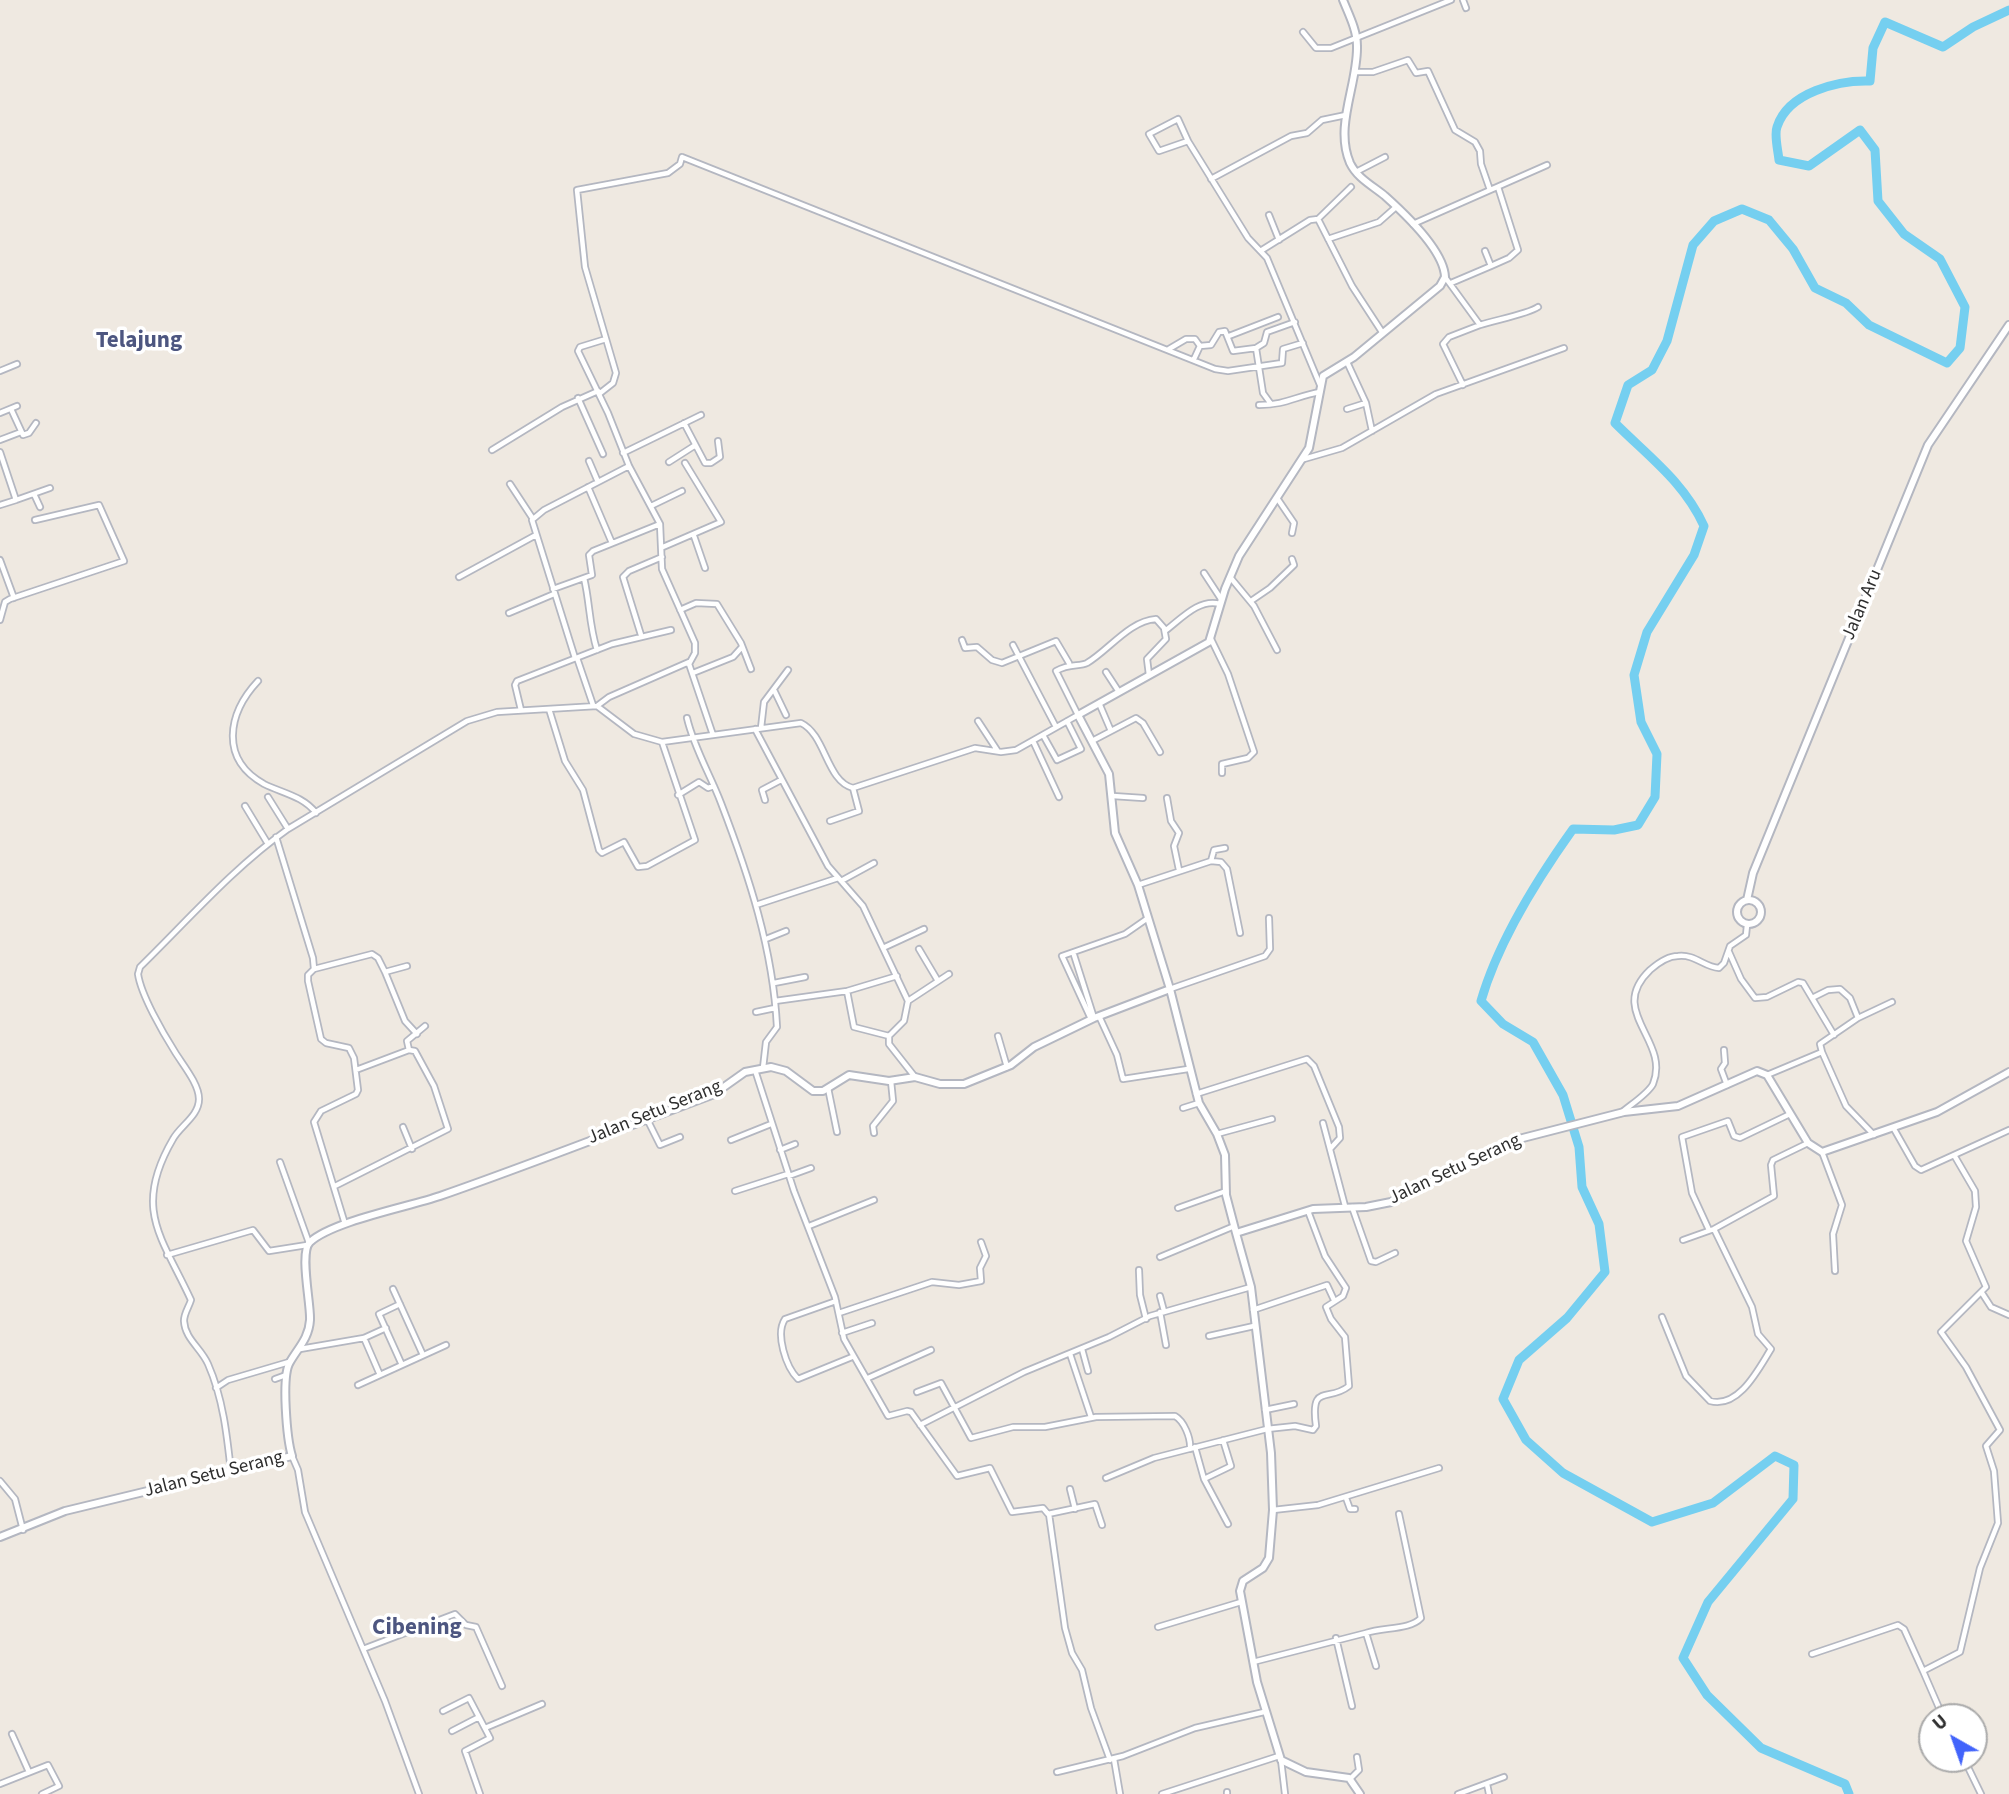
<!DOCTYPE html>
<style>
body{margin:0}
#map{position:relative;width:2009px;height:1794px;overflow:hidden;background:#efe9e1;font-family:"Source Sans 3",sans-serif}
canvas{display:block}
.north{position:absolute;left:1918px;top:1703px;width:70px;height:70px;box-sizing:border-box;background:#fff;border:2px solid #ababab;border-radius:50%;rotate:320deg;font-size:19px;font-weight:700;line-height:28px;text-align:center;color:#2e2e2e}
.north::after{content:'';display:block;margin:auto;width:24px;height:32px;background:#4264fb;clip-path:polygon(50% 0,100% 100%,50% 72%,0 100%)}
</style>
<div id="map">
<canvas width="2009" height="1794"></canvas>
<div class="north">U</div>
</div>
<script>
const ctx = document.querySelector('canvas').getContext('2d');
ctx.lineJoin = 'round';
function trace(path, color, width, dash) {
  ctx.strokeStyle = color;
  ctx.lineWidth = width;
  ctx.lineCap = dash ? 'butt' : 'round';
  ctx.setLineDash(dash || []);
  ctx.stroke(path);
}
function drawText(font, color, halo, rows, align = 'center') {
  ctx.font = font + ' "Source Sans 3",sans-serif';
  ctx.lineWidth = 7;
  ctx.setLineDash([]);
  ctx.textBaseline = 'middle';
  ctx.strokeStyle = halo;
  ctx.fillStyle = color;
  for (const [text, x, y, turn = 0] of rows) {
    ctx.save();
    ctx.translate(x, y);
    ctx.rotate((+turn || 0) * Math.PI / 180);
    ctx.textAlign = isNaN(turn) ? turn : align;
    if (halo) ctx.strokeText(text, 0, 0);
    ctx.fillText(text, 0, 0);
    ctx.restore();
  }
}
trace(new Path2D(`
 M1849,1794L1845,1784L1761,1748L1707,1695L1683,1658L1708,1602L1793,1499L1794,1465L1775,1456L1713,1503L1652,1522L1563,1473L1526,1440L1503,1399L1519,1360L1567,1318L1605,1272L1599,1224L1582,1187L1579,1147L1563,1095L1533,1042L1503,1024L1481,1001C1498,942 1538,878 1573,829L1614,830L1638,825L1655,797L1657,754L1641,722L1634,675L1647,632L1694,555L1704,526C1684,482 1649,457 1615,423L1628,385L1652,370L1667,341L1693,245L1714,221L1742,209L1769,220L1793,249L1815,288L1846,303L1869,325L1947,363L1960,348L1965,307L1940,259L1904,234L1878,201L1875,150L1860,130L1809,166L1779,160C1778,150 1774,135 1777,127C1788,92 1839,80 1870,81L1873,48L1885,22L1943,47L1973,27L2009,10`), '#75cff0', 9);
const street = new Path2D(`
 M1463,0L1466,8
 M1303,32L1316,48H1331L1451,0
 M1356,72H1373L1408,60L1416,73L1428,71L1455,130L1475,142L1480,151L1481,164L1490,190
 M1188,141L1178,119L1149,134L1159,151L1188,141L1248,238L1267,258L1320,385
 M1356,172L1385,157
 M1211,179L1291,136L1307,133L1322,120L1346,115
 M1269,215L1279,240
 M1318,219L1351,187
 M1413,224L1547,165
 M1328,239L1379,222L1396,207
 M1262,250L1310,220L1318,219L1352,286L1382,332
 M1491,266L1509,258L1518,250L1498,187
 M1445,277L1480,325L1449,337L1443,344L1463,385
 M1451,283L1491,266L1485,251
 M1480,325C1495,320 1528,314 1538,307
 M1229,336L1278,317
 M606,339L580,347L578,351L608,413L629,466L660,524L662,569L695,643V653L689,664L713,735
 M1200,346L1211,345L1219,332L1225,331L1233,351L1256,348L1264,343L1267,332L1295,322
 M1256,348L1263,393L1271,404
 M1169,349L1186,339H1195L1200,346L1194,359
 M0,371L17,364
 M599,394L613,383L616,373L585,267L577,190L668,173L680,164L682,157L1215,369L1228,371L1282,363L1283,349L1303,343
 M578,398L603,454
 M1366,403L1372,431
 M1259,405C1286,405 1296,396 1320,392
 M11,409L23,435L29,433L36,423
 M1347,409L1366,403L1347,362
 M0,413L17,406
 M684,423L705,463H711L720,457L718,441
 M0,440L21,432
 M492,450L562,407L598,391
 M0,452L16,500L0,505
 M623,453L701,415
 M1304,459L1342,448L1436,394L1564,348
 M589,461L598,482
 M669,462L694,446
 M510,484L533,519
 M588,487L612,543
 M34,494L40,507
 M1277,498L1294,523L1292,533
 M16,500L50,488
 M651,506L682,491
 M694,536L705,568
 M663,547L721,522L685,463
 M0,560L14,598
 M1204,573L1221,599
 M459,577L536,535
 M1230,577L1254,606L1277,650
 M584,578C590,603 589,625 597,650
 M553,589L592,575L589,555L593,551L660,524
 M1251,601L1270,588L1294,565L1292,559
 M680,610L696,603L717,604L741,643L751,669
 M509,613L554,594
 M0,620L5,602L10,599L124,561L99,505L35,520
 M1165,631C1181,619 1199,598 1220,604
 M641,635L623,577L629,571L662,557
 M1211,639L1228,674L1254,752L1248,758L1222,764V773
 M962,640L965,648L977,647L992,660L1002,663L1056,641L1069,663
 M1013,645L1056,727
 M575,658L532,520L544,510L629,466
 M577,658L593,705
 M1106,672L1119,692
 M693,673L733,657L742,647
 M258,681C228,713 219,759 264,784C282,793 303,796 316,813
 M774,690L786,715
 M1099,703L1111,731
 M597,706L609,697L689,662
 M549,709L565,761L583,790L599,850L602,853L624,842L638,867L647,866L695,840L662,742
 M521,710L515,685L517,681L612,644L671,630
 M687,718C694,748 710,774 721,803C749,876 773,949 777,1027L766,1042L763,1068
 M978,721L997,750
 M761,728L764,702L788,670
 M755,729L828,866L863,906L908,1001
 M1043,735L1057,760L1081,749L1067,721
 M1033,741L1059,797
 M1092,741L1136,718L1143,723L1160,752
 M678,795L699,782L708,788L714,786
 M1113,796L1143,798
 M268,797L288,829
 M1167,798L1171,821L1179,833L1174,846L1179,870
 M765,800L762,790L781,780
 M245,806L268,844
 M830,821L859,811L853,788
 M276,837L313,958L314,969L308,975V981L321,1039L326,1043L349,1048L354,1058L358,1090L356,1094L321,1111L314,1122L345,1224
 M1211,861L1214,850L1225,848
 M841,881L874,863
 M1138,885L1211,861L1221,862L1227,869L1240,933
 M756,905L838,878
 M766,939L786,931
 M885,947L924,929
 M919,949L938,981
 M1729,952L1741,979L1755,998L1767,997L1798,982L1803,983L1834,1035
 M1074,955L1094,1018
 M314,969L372,954L378,958L385,972L407,966
 M385,972L405,1021L417,1034
 M774,983L805,977
 M1170,989L1265,956L1270,949L1269,918
 M847,991L854,1027L889,1036V1044L915,1077
 M1812,998L1828,990L1840,989L1850,998L1858,1018
 M775,1001L847,991L897,976
 M756,1012L775,1008
 M1099,1016L1117,1055L1123,1079L1188,1069
 M1091,1019L1062,956L1125,934L1148,918
 M889,1036L904,1021L908,1001L949,974
 M998,1036L1007,1067
 M409,1050L407,1041L425,1026
 M1724,1050L1725,1063L1721,1069L1727,1085
 M1822,1052L1846,1106L1874,1135
 M755,1070L794,1191L835,1297L844,1339L888,1416L907,1411L911,1412L957,1476L990,1468L1012,1512L1043,1508L1048,1514L1095,1504L1102,1525
 M1767,1075L1822,1052L1820,1044L1858,1018L1892,1002
 M828,1088L837,1132
 M1196,1094L1307,1059L1314,1066L1339,1127L1340,1138L1330,1149
 M1183,1108L1199,1103
 M1621,1113C1630,1105 1648,1094 1653,1084C1671,1040 1606,1012 1650,970C1658,963 1668,956 1678,956C1695,954 1704,967 1719,968L1724,963L1730,946L1746,935L1747,925
 M647,1119L660,1145L680,1137
 M1323,1123L1345,1206
 M403,1127L412,1149
 M1894,1129L1915,1166L1921,1170L2009,1130
 M874,1133L873,1126L893,1101L891,1081
 M1217,1134L1272,1119
 M731,1140L771,1124
 M780,1150L795,1144
 M1822,1152L1842,1205L1833,1234L1835,1271
 M280,1162L309,1243
 M789,1176L811,1168
 M335,1186L448,1129L434,1086L415,1051L409,1050L356,1070
 M735,1191L788,1174
 M1352,1207L1371,1261L1376,1262L1395,1253
 M1178,1208L1226,1191
 M809,1226L874,1200
 M1709,1230L1692,1193L1682,1137L1728,1121L1734,1136L1740,1138L1790,1114
 M1683,1240L1714,1229L1774,1196L1771,1165L1773,1160L1808,1143
 M167,1255L253,1230L269,1251L307,1245
 M1160,1257L1232,1227
 M1139,1270L1140,1295L1146,1319
 M393,1289L423,1355
 M1982,1293L1991,1307L2009,1315
 M1160,1296L1164,1311
 M836,1301L785,1319C775,1334 786,1367 798,1379L852,1357
 M400,1304L379,1314L402,1365
 M1253,1310L1327,1285L1334,1300
 M1160,1312L1166,1345
 M839,1313L932,1282L959,1285L981,1281L980,1268L986,1256L981,1242
 M1662,1317L1686,1376L1710,1401C1739,1409 1759,1368 1771,1349L1758,1334L1752,1307L1714,1229
 M842,1333L872,1323
 M1209,1336L1254,1326
 M364,1338L380,1375
 M300,1349L364,1338L386,1328
 M1082,1349L1088,1371
 M1070,1354L1091,1417
 M868,1378L931,1350
 M275,1379L286,1375
 M358,1385L446,1345
 M216,1388L228,1380L289,1362
 M917,1392L941,1383L971,1438L1013,1427H1045L1096,1417L1175,1416C1184,1421 1191,1438 1190,1449
 M1265,1410L1294,1404
 M920,1425L1024,1372L1109,1337L1150,1316L1251,1287
 M1195,1447L1204,1479L1228,1524
 M292,1456L298,1470L305,1512L385,1701L419,1794
 M231,1472C227,1435 223,1398 208,1364C201,1348 185,1339 184,1321C184,1313 189,1307 191,1300C162,1237 132,1209 173,1139C180,1126 199,1116 199,1099C199,1084 183,1065 175,1052C163,1033 141,995 138,974L140,967C188,920 233,868 288,829L467,721L497,712L597,706L634,734L662,742L801,723C826,735 826,781 853,788L975,748L1001,752L1016,750L1078,715L1056,671C1070,663 1079,667 1087,663C1109,650 1129,621 1156,619L1164,628L1166,639L1147,659L1149,675
 M1106,1478L1154,1458L1267,1429L1295,1426L1313,1430L1316,1426C1310,1382 1328,1403 1349,1386L1345,1337L1331,1319L1326,1307L1343,1296L1346,1288L1325,1256L1308,1211
 M1204,1479L1231,1466L1223,1440
 M0,1481L15,1499L23,1530
 M1070,1489L1075,1509
 M1346,1498L1350,1509H1355
 M1273,1510L1318,1505L1439,1468
 M1049,1514L1065,1628L1072,1653L1082,1670L1091,1708L1110,1760
 M1158,1627L1241,1602
 M1366,1633C1384,1627 1410,1630 1421,1618L1399,1514
 M1336,1638L1352,1706
 M363,1649L455,1614L466,1625L476,1627L502,1686
 M1812,1654L1898,1625L1904,1629L1923,1671
 M1253,1662L1366,1633L1376,1666
 M443,1711L469,1698L490,1738L465,1751L480,1794
 M1943,1717L1923,1671L1960,1652L1980,1568L1998,1523L1994,1471L1986,1446L2000,1430L1966,1367L1941,1332L1986,1287L1966,1241L1976,1207L1975,1191L1954,1155
 M485,1728L542,1704
 M452,1731L479,1717
 M12,1734L29,1772
 M1114,1759L1120,1794
 M1964,1759L1981,1794
 M1281,1760L1285,1794
 M1057,1772L1123,1756L1195,1728L1264,1712
 M1350,1779L1359,1770L1357,1757
 M0,1784L48,1765L59,1786L42,1794
 M1487,1784L1489,1794
 M1227,1792V1794
 M1162,1794L1279,1756
 M1458,1794L1504,1777`);
const secondary = new Path2D(`
 M1737 912a12 12 0 1 1 24 0a12 12 0 1 1-24 0Z
 M1747,900L1753,873L1928,445L2009,325
 M1170,989L1138,885L1115,833L1109,774L1078,715L1209,642L1225,589L1239,556L1309,448L1323,376L1354,357L1440,286L1445,277C1444,251 1404,213 1385,196C1373,186 1357,178 1350,163C1334,126 1358,84 1357,46C1357,30 1349,15 1343,0
 M1236,1233L1251,1287L1271,1453L1273,1510L1269,1558L1263,1568L1243,1581L1240,1591L1257,1682L1281,1760L1306,1772L1349,1778L1360,1794
 M0,1537L65,1511L292,1456C287,1440 281,1376 290,1362C298,1348 309,1338 310,1320C311,1304 299,1252 310,1242C333,1221 408,1207 440,1196C532,1164 623,1128 714,1094L745,1072L771,1067L786,1071L813,1091H823L849,1075L889,1081L915,1077L940,1084H964L1011,1065L1034,1047L1094,1018L1170,989L1199,1103L1217,1134L1225,1155L1226,1195L1236,1233L1313,1209L1366,1207L1391,1202L1515,1140L1624,1112L1678,1106L1757,1071L1767,1075L1808,1143L1822,1152L1937,1112L2009,1072`);
trace(street, '#b4b7c1', 8);
trace(secondary, '#b4b7c1', 10);
trace(street, '#fff', 4.5);
trace(secondary, '#fff', 6);
drawText('19px', '#2e2e2e', '#fff', [
 ["Jalan Aru",1863,605,-67],
 ["Jalan Setu Serang",655,1113,-22],
 ["Jalan Setu Serang",1455,1170,-25],
 ["Jalan Setu Serang",214,1475,-14]
]);
drawText('bold 23px', '#4d5680', '#fff', [
 ["Telajung",139,342],
 ["Cibening",417,1629]
]);
</script>
